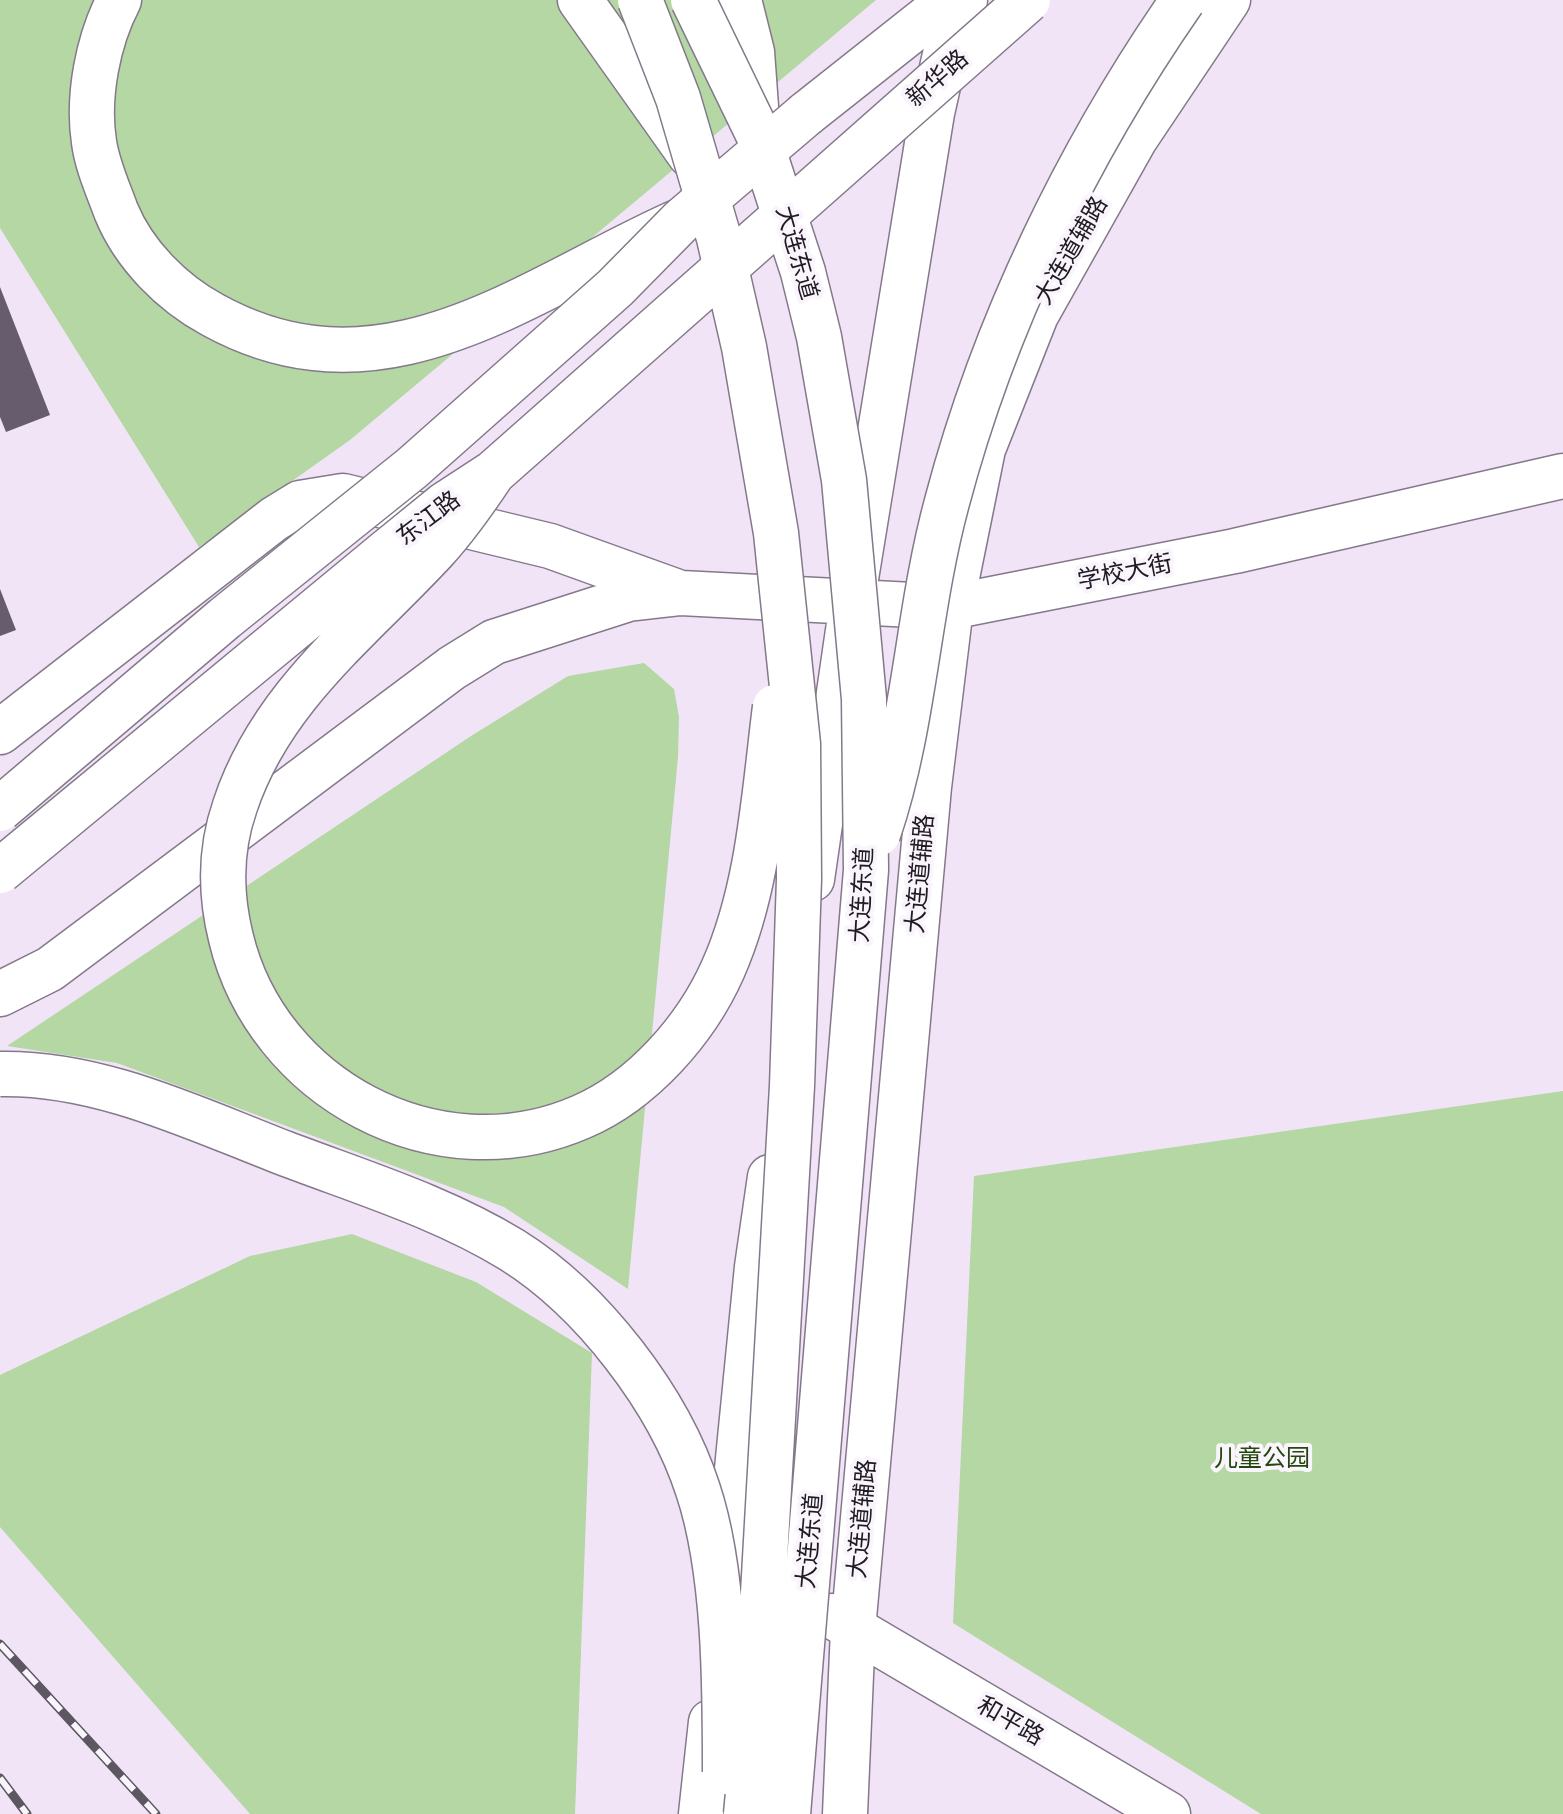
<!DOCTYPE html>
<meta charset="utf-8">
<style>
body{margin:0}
canvas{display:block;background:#f1e4f7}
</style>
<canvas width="1563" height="1814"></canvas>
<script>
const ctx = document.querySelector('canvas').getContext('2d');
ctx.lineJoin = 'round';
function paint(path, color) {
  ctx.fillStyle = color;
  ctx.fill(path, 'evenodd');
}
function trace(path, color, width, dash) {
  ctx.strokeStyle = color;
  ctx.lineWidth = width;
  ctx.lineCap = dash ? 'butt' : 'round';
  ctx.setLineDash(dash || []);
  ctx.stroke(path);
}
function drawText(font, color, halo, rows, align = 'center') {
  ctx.font = font + ' "Fira Sans","Noto Sans SC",sans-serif';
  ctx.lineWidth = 8;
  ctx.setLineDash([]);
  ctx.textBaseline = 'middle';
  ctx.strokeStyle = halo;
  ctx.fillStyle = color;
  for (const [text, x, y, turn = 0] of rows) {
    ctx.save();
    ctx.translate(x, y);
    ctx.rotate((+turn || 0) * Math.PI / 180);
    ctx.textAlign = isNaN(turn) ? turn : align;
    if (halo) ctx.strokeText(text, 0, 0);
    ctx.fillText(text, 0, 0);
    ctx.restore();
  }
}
paint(new Path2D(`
 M0,0H876L350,440L199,547L0,228Z
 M644,663L674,689L679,717L678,757L628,1289L504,1207L117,1063L7,1046L471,736L568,676Z
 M1563,1091V1814H1261L953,1623L974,1176Z
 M352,1234L476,1282L592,1353L575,1814H250L0,1527V1375L250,1256Z`), '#b4d7a3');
paint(new Path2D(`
 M0,287L50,415L6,432L0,417Z
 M0,589L16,630L0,636Z`), '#675c6d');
const secondary = new Path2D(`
 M119,0C98,40 87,96 94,142C97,165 108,189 116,211C134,255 172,293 213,315C386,410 529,287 682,220
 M580,0L690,155
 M739,0L752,52L758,134
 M806,114L950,0
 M0,732L274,519L300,503L343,496L550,546L675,591
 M812,879L852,603L932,113L946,50L965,0
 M0,994L50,969L452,668L494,642L628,599L681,593L951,607L1235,551L1563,476
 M725,1590L757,1267L770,1177
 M832,1616L1168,1814
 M701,1814L711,1722
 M845,1814L853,1629L929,787L951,607L983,449L1036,315L1135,139L1228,0`);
trace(secondary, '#84798a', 47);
trace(secondary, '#fff', 44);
const rail = new Path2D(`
 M0,1644L156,1814
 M0,1778L27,1814`);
trace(rail, '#5d5761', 9);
trace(rail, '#faf5fc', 6, [18]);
const secondaryBridge = new Path2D(`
 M640,0L678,98L719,238L744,347L776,533L798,744L799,879L792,1086L757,1698L746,1814
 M693,0L758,134L803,272L819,337L844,480L864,699L866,870L788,1814
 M493,473C475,500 457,526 435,550C360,631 271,697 235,806C220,849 220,894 231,938C267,1088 436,1180 581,1117C642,1091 696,1030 723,969C759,888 764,794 775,707
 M0,809L225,618L412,468L615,288L682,220L806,114
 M878,834C915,726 917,612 947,502C994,324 1078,151 1183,0
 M0,871L385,553L444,505L493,473L1028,0
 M0,1074C99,1072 193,1118 284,1153C360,1182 442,1207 512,1250C592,1300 669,1400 698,1490C725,1571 725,1686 725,1772`);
trace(secondaryBridge, '#84798a', 47, []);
trace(secondaryBridge, '#fff', 44);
drawText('24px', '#1f1b22', '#faf5fc', [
 ["新华路",938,79,-41],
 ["大连道辅路",1072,251,-60],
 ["大连东道",796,253,74],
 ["东江路",429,519,-37],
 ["学校大街",1125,573,-11],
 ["大连道辅路",921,874,-85],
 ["大连东道",863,895,-87],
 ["大连道辅路",863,1519,-85],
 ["大连东道",811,1541,-85],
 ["和平路",1010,1722,30]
]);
drawText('24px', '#23460c', '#faf5fc', [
 ["儿童公园",1262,1459]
]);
</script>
